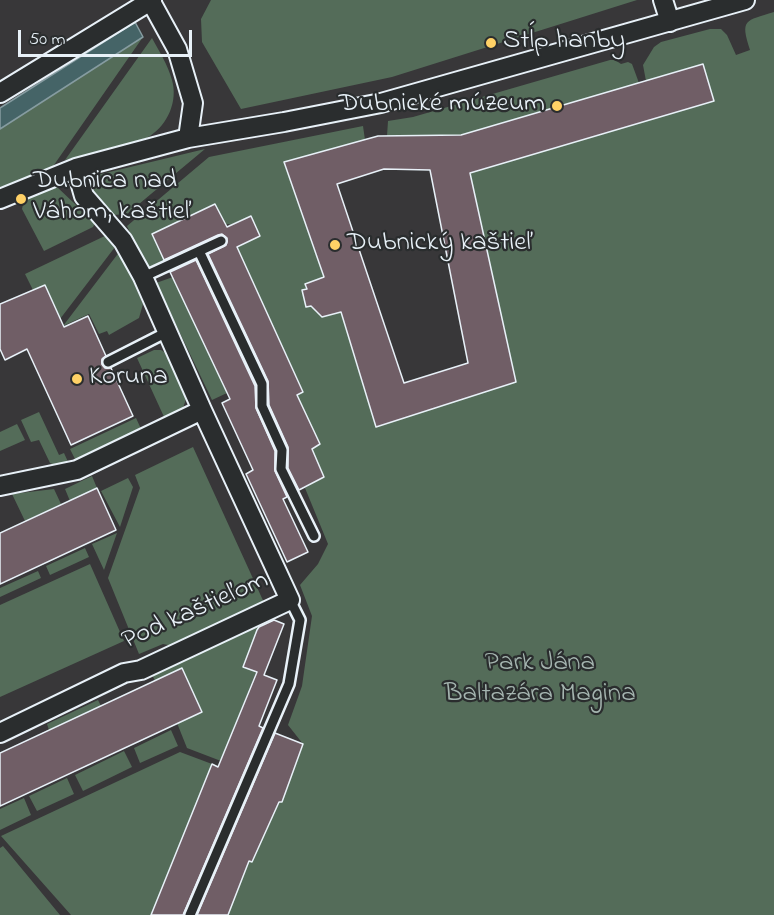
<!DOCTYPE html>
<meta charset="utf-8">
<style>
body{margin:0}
#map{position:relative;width:774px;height:915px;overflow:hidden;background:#383739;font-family:"Indie Flower",sans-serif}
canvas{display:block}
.scale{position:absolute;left:18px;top:30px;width:174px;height:27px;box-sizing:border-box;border:3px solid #e8f1f8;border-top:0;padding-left:8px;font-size:18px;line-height:21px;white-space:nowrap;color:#e8f1f8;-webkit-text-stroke:4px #2a2d2e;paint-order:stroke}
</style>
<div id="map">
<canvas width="774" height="915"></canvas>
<div class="scale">50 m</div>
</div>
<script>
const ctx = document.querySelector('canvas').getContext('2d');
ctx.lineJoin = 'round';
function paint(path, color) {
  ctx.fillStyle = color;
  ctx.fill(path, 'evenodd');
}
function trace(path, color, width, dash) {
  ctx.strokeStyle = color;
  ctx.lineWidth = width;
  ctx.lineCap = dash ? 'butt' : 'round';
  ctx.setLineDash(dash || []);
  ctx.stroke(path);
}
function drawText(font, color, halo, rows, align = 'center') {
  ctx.font = font + ' "Indie Flower",sans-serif';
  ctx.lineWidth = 4.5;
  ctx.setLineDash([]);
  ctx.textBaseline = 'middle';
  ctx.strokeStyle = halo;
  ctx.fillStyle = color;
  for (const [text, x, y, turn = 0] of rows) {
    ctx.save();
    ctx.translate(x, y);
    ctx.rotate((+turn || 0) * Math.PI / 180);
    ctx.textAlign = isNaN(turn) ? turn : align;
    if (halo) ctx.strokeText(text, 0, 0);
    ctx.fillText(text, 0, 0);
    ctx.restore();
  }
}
paint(new Path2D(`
 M211,0H637L392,77L241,109L202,42L201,19Z
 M774,12V915H227L249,861L252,862L278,801L282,802L303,744L288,725L302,686L312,616L300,585L318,564L328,544L305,488L324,477L311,449L297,395L303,391L237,248L259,236L251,216L230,225L229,224L152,234L166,260L147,268L127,226L209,157L363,126L365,140L284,163L324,277L305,284L311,306L322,317L341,312L376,427L516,382L470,173L714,101L703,64L646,81L643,65L654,47L661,42L710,29H721L727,35L736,55L750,50C740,19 745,21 774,12Z
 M143,37L47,175L0,187V129Z
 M152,38C159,51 168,65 172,80C178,101 168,124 150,136C134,146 86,155 65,160Z
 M610,60H615L621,64L628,62L632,64L639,83L461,135L387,136L388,121L413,117Z
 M205,149L127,214L113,215L92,194L91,185L97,175Z
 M56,186L95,223L93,227L44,251L22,209C25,194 43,191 56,186Z
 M109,234L115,247L60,319L45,285L33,290L25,274Z
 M120,251L143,304L139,318L109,335L107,331L99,334L89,314L63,326Z
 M173,277L227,393L212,400L156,283Z
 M154,350H161L169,355L186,399L182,411L165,419L137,358Z
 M39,412L59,455L64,453L69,464L59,467L50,463L39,440L31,442L21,420Z
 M136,418L142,431L77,463L70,449Z
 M17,424L25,440L0,451V432Z
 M193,447L266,607L183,648L163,644L139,654L108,578L140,488L135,475Z
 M92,476L97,488L70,501L65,489Z
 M128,478L133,487L120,527L101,491Z
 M54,489L61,504L25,521L12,494Z
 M117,533L104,570L92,544Z
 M85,548L89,557L50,575L46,566Z
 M90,564L124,641L0,697V605Z
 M38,571L41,578L0,597V588Z
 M264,616L243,666L256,672L221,761L187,748L177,723L202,711L182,669L155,681L150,670Z
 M98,700L101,706L49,730L47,724Z
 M171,730L178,746L140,763L134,748Z
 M124,751L132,767L83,791L75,775Z
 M180,752L212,764L156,915H71L1,836Z
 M67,778L74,794L37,811L29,796Z
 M24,798L31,815L0,830V809Z
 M3,846L60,915H0V848Z`), '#546c59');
const water = new Path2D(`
 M135,22L143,37L0,129V108Z`);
paint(water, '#456467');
trace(water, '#869ca1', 1.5);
const building = new Path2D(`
 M703,64L714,101L470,173L516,382L376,427L341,312L322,317L311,306L306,307L302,290L307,289L305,284L324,277L284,162L378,136L461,135ZM384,169L430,170L468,363L404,383L337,184Z
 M215,204L227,227L251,216L260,236L237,247L303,392L297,395L320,444L312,449L324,477L299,490L288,468V447L269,405L268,381L208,254L226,245L227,238L222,234L218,235L164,260L152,234Z
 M196,260L255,386L256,408L275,451V471L287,497L283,499L308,552L287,562L246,474L253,470L222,403L230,399L170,272Z
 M45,285L64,327L88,316L106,356L102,359V364L105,368H111L133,416L71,445L27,349L5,360L0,349V304Z
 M97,488L116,530L0,584V533Z
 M274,620L284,624L264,675L277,680L259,726L263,728L183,915H151L212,764L218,767L257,672L243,667L257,630L259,627Z
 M182,668L202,712L0,806V753Z
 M275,733L303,744L282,802H279L252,862L249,861L228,915H197Z`);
paint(building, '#705e66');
trace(building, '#e8f1f8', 1.5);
const lane = new Path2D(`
 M199,251L262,384V406L282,450L281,469L314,536
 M143,277L221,241
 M108,362L167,332
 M190,915L289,684L300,620L290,600`);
const street = new Path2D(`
 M150,0L177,49L193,103L188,138
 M663,0L670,22
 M0,93L152,0
 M0,199L76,168L188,138L284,122L381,103L745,0
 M0,486L77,470L202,410
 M0,733L124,673L141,670L290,600L202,410L143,277L123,241L84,196L76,168`);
trace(lane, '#e8f1f8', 14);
trace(street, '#e8f1f8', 22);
trace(lane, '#2a2d2e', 9);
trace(street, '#2a2d2e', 18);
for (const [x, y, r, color] of [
 [491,43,6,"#ffd166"],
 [557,106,6,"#ffd166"],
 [21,199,6,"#ffd166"],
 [335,245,6,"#ffd166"],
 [77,379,6,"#ffd166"]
]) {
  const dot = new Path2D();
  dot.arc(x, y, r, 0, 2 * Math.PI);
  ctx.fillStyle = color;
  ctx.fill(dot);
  trace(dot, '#2a2d2e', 2);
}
drawText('27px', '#e8f1f8', '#2a2d2e', [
 ["Stĺp hanby",503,43],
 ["Dubnické múzeum",545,106,"right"],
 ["Dubnica nad",33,183],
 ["Váhom, kaštieľ",33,214],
 ["Dubnický kaštieľ",347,245],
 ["Koruna",89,379]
], 'left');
drawText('27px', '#e8f1f8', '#2a2d2e', [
 ["Pod kaštieľom",196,612,-24]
]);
drawText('27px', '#a5b5b0', '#2a2d2e', [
 ["Park Jána",540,665],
 ["Baltazára Magina",540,696]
]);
</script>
